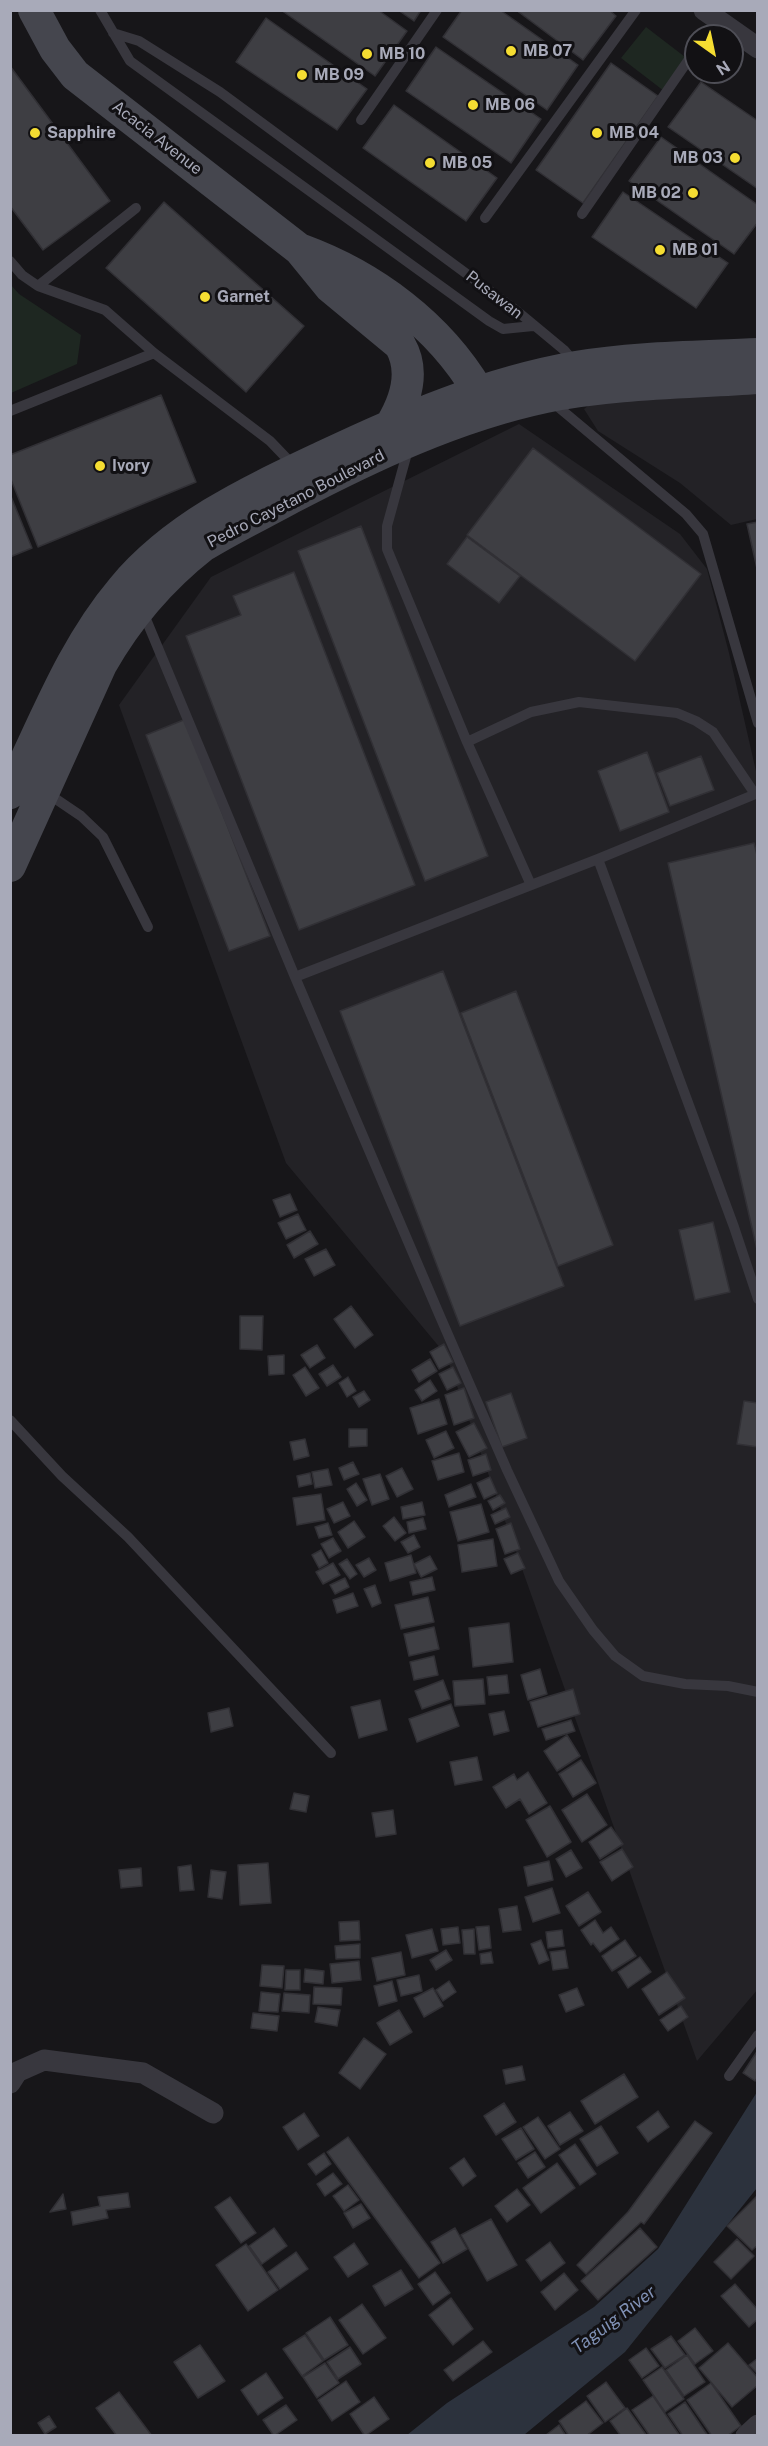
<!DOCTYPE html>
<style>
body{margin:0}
#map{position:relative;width:768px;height:2446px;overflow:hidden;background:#171619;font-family:"Public Sans",sans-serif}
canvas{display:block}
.frame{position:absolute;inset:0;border:12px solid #a8aab9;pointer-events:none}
.north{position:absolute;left:684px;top:24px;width:60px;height:60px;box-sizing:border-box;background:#121114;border:2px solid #4e4e56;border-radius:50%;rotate:147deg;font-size:16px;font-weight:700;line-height:24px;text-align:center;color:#a8aab9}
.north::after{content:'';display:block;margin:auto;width:21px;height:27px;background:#f5dd32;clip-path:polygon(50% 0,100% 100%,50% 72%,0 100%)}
</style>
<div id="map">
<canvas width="768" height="2446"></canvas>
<div class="frame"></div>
<div class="north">N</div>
</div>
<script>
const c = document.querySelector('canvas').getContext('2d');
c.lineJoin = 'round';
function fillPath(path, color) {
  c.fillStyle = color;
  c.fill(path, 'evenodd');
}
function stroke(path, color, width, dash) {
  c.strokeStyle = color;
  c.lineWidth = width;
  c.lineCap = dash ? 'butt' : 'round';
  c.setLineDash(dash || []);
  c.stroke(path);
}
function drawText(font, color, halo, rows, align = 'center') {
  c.font = font + ' "Public Sans",sans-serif';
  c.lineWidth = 6;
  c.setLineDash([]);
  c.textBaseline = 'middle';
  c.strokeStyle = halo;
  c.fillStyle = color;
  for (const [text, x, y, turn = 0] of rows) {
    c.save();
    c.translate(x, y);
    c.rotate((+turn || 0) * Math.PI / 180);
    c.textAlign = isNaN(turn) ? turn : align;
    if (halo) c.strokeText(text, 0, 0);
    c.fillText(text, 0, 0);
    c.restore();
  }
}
fillPath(new Path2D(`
 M757,390V519L731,525L680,483L598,431L584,409L593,402Z
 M519,424L680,534L707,569L729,653L758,780V1989L697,2061L446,1355L286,1163L119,705L211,577Z`), '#232226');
fillPath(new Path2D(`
 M646,27L689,60L664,91L621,58Z
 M11,285L19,294L81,335L77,364L11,393Z`), '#1e2721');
fillPath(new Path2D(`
 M757,2092V2188L625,2352L524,2435H407L447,2403L594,2307L658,2249Z`), '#2c323d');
const building = new Path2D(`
 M281,10H378L407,31L375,76Z
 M398,10H421L414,21Z
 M462,10H500L578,65L547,110L443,37Z
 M516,10H609L616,16L583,60Z
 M266,18L367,89L337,130L236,62Z
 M436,47L541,119L511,163L406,91Z
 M611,63L658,96L583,203L536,170Z
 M10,66L110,201L43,250L10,206Z
 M701,82L758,121V189L668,127Z
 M394,105L497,178L466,221L363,148Z
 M661,137L758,205V222L734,254L629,181Z
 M623,192L728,263L696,308L592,237Z
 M164,202L304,326L246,392L106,268Z
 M161,395L196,482L38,547L10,477V455Z
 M533,448L701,574L635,661L467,535Z
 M10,494L32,548L10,557Z
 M758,522V573L747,524Z
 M361,526L488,856L425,881L298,551Z
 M467,537L520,576L499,603L447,564Z
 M294,572L415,885L299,930L186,636L241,615L233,596Z
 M186,719L270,936L229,951L146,735Z
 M647,752L669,812L620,831L598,771Z
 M701,756L714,790L670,806L657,773Z
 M754,843L758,859V1254L668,863Z
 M443,971L564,1286L460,1326L340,1011Z
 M516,991L613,1245L558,1266L461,1013Z
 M290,1194L297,1210L280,1217L273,1200Z
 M298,1214L306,1230L286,1239L278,1223Z
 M713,1222L730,1292L695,1300L679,1230Z
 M310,1231L318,1244L294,1258L287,1245Z
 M326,1249L335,1265L314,1276L305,1259Z
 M351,1306L373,1335L355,1348L334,1319Z
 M240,1316H263L262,1350L240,1349Z
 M444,1344L453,1362L439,1369L430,1352Z
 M317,1345L325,1358L310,1368L301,1355Z
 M284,1355V1374L269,1375L268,1356Z
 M430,1359L437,1371L419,1382L412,1370Z
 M333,1365L341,1377L327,1386L319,1374Z
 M305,1367L319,1388L306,1396L293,1375Z
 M453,1367L461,1383L447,1390L439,1374Z
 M348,1377L356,1391L347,1397L339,1383Z
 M430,1380L437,1391L422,1401L415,1390Z
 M464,1388L474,1418L454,1425L445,1395Z
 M364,1391L370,1400L359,1407L353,1397Z
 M511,1393L527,1438L502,1447L486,1402Z
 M439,1399L447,1424L418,1434L410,1408Z
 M744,1401L758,1403V1447L737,1444Z
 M474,1423L487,1448L469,1457L456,1432Z
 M349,1429H367V1446L349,1447Z
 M446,1431L454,1448L434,1458L426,1440Z
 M305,1439L309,1456L294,1460L290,1442Z
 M459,1453L464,1472L438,1480L432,1461Z
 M486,1454L491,1470L473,1476L468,1460Z
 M353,1462L359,1474L344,1480L339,1468Z
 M402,1468L413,1489L397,1497L386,1476Z
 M328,1469L332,1485L315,1488L312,1472Z
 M310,1473L312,1484L299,1487L297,1476Z
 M380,1474L389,1499L372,1505L363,1479Z
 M490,1477L497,1493L484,1499L477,1483Z
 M356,1483L367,1500L357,1506L347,1489Z
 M471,1484L476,1497L449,1507L445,1495Z
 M321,1494L325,1520L297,1525L293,1498Z
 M500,1495L505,1503L493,1510L488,1501Z
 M343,1502L350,1516L334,1523L327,1509Z
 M422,1502L425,1515L403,1519L401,1507Z
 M481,1504L489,1532L458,1541L450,1512Z
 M506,1508L510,1517L495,1524L491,1515Z
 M394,1517L406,1533L395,1541L383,1526Z
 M423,1518L426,1529L409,1533L407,1522Z
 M354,1521L365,1537L348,1548L338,1532Z
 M328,1523L332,1535L319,1538L315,1527Z
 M511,1523L520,1549L505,1554L496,1529Z
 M414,1535L420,1547L408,1553L401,1542Z
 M333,1538L341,1551L329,1558L321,1544Z
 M493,1539L497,1566L462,1572L458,1545Z
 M321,1550L328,1563L319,1568L312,1555Z
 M518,1553L525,1568L511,1574L504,1559Z
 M411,1555L416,1573L390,1581L385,1563Z
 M430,1556L437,1569L421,1577L414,1564Z
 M369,1558L376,1570L364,1577L356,1565Z
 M347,1559L357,1574L350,1579L339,1564Z
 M333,1563L340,1575L323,1584L316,1572Z
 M432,1577L435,1590L413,1595L410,1582Z
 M345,1578L349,1587L335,1594L330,1585Z
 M375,1585L381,1603L372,1607L364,1589Z
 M353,1593L358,1606L337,1613L333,1600Z
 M428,1597L434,1622L401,1629L395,1605Z
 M509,1623L513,1662L473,1667L469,1628Z
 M434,1627L439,1649L409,1656L404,1634Z
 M434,1656L438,1675L414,1680L410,1662Z
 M540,1669L547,1694L528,1700L521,1675Z
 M507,1675L509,1693L489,1695L487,1677Z
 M483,1679L485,1704L455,1706L453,1681Z
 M443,1680L450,1699L422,1709L415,1691Z
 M573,1689L580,1714L538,1727L530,1702Z
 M380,1700L387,1730L359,1738L351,1707Z
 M451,1704L459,1726L417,1742L409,1719Z
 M229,1708L233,1726L211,1732L208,1713Z
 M504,1711L509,1731L494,1735L489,1714Z
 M571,1720L575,1731L546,1740L542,1729Z
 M567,1735L580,1756L557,1771L544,1751Z
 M477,1757L482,1780L455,1785L450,1762Z
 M581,1760L596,1783L573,1797L559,1774Z
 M528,1772L547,1803L529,1814L520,1799L506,1808L493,1787L514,1774L517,1780Z
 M294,1793L309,1796L306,1812L290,1809Z
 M587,1794L607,1825L582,1842L562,1810Z
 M550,1806L571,1842L547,1857L526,1820Z
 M393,1810L396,1834L376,1837L372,1813Z
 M611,1827L623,1844L600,1859L589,1842Z
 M622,1849L633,1867L612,1881L600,1862Z
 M571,1850L582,1868L566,1877L556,1859Z
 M549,1861L553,1880L528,1886L524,1867Z
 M268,1863L271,1903L240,1905L238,1865Z
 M191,1865L194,1890L180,1891L178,1867Z
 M141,1868L142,1886L121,1888L119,1870Z
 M211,1870L226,1872L222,1899L208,1897Z
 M552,1888L560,1913L533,1922L525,1897Z
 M588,1892L601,1912L579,1926L566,1906Z
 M517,1906L521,1930L503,1932L499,1909Z
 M595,1920L603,1933L611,1927L619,1939L600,1952L593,1943L591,1945L581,1930Z
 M359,1921L360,1940L340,1941L339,1922Z
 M489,1926L491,1948L479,1950L476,1927Z
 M458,1927L460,1943L443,1945L441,1929Z
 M432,1929L438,1951L412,1958L406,1935Z
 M474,1929L475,1954H464L462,1930Z
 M562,1930L564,1946L548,1948L546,1932Z
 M541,1940L549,1960L539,1964L531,1944Z
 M625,1940L636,1956L612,1971L602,1956Z
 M360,1944V1958L336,1959L335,1946Z
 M446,1950L452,1960L436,1970L430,1960Z
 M565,1950L568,1968L553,1970L550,1952Z
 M401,1952L405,1975L377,1981L372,1958Z
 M491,1952L493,1963L481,1964L480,1954Z
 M640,1957L651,1972L628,1988L618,1972Z
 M359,1961L361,1980L332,1983L330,1964Z
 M262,1965L284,1966L282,1988L260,1986Z
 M305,1969L324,1971L323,1984L304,1982Z
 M286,1970H300V1990H285Z
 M667,1972L685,1998L659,2015L642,1989Z
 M419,1975L422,1991L401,1996L397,1980Z
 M392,1981L397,2001L379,2006L374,1986Z
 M449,1981L456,1992L443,2001L436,1990Z
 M314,1987L342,1988L341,2005L313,2004Z
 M433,1988L443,2006L424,2017L414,1998Z
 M577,1988L584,2005L566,2012L559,1995Z
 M261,1992L280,1994L278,2012L259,2011Z
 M284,1993L310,1995L309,2013L282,2011Z
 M681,2006L688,2017L668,2031L660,2020Z
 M318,2007L340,2010L337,2026L315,2022Z
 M399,2010L412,2032L390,2045L377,2023Z
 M253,2013L279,2016L277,2031L251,2028Z
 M364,2038L386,2054L360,2089L339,2073Z
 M758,2050V2077L755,2081L743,2073Z
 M522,2066L525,2080L506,2084L503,2070Z
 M624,2074L638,2097L595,2124L581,2101Z
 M504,2103L516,2122L496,2135L484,2116Z
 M658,2111L669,2127L648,2142L637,2127Z
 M570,2112L583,2131L560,2145L548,2126Z
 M304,2113L319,2136L298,2150L283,2127Z
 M538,2117L560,2149L545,2159L523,2127Z
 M695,2121L712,2133L644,2224L641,2222L586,2274L577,2265L628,2212Z
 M601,2126L618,2153L597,2166L580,2139Z
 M521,2128L534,2149L516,2160L502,2139Z
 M348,2137L440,2263L419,2278L327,2152Z
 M575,2144L596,2174L580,2185L559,2155Z
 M535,2152L545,2167L528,2178L518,2163Z
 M324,2153L331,2164L316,2175L308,2164Z
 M464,2158L476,2176L463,2186L450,2168Z
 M557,2163L575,2188L541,2213L523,2188Z
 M333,2173L342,2184L325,2196L317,2184Z
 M348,2185L359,2200L344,2211L333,2196Z
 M517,2189L530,2205L507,2222L495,2206Z
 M128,2193L130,2207L106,2210L108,2218L73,2225L71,2212L100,2206L98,2197Z
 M63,2194L66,2209L50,2212Z
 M758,2195V2245L752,2250L727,2226Z
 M230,2197L256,2233L241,2243L215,2207Z
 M361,2204L370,2218L353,2228L344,2213Z
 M491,2219L517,2265L487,2281L461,2235Z
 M274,2228L287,2246L262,2264L249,2246Z
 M455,2228L467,2249L443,2263L431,2242Z
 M640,2228L657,2247L598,2300L581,2281Z
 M737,2239L754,2256L731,2279L714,2262Z
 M550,2242L565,2263L541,2281L526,2260Z
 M354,2243L368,2264L348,2277L334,2257Z
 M246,2244L278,2290L248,2311L216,2265Z
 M296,2252L308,2269L280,2289L268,2272Z
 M401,2270L413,2289L385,2306L373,2286Z
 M435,2272L450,2293L433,2305L418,2284Z
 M564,2273L578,2290L555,2310L541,2292Z
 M735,2284L758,2310V2319L749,2327L721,2296Z
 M451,2298L473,2329L453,2345L429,2315Z
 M362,2304L386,2338L363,2354L339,2320Z
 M330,2317L348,2345L324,2360L306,2333Z
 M695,2328L713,2351L695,2364L678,2341Z
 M305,2335L323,2361L302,2376L283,2349Z
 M671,2336L685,2355L665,2368L651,2349Z
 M483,2341L492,2352L453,2381L444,2370Z
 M728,2343L758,2378V2385L732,2407L699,2368Z
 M200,2345L225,2381L198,2398L174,2362Z
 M350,2347L361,2364L338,2379L327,2362Z
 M646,2348L659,2366L642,2378L629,2360Z
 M687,2355L705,2382L684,2396L666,2370Z
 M758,2358V2374L749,2365Z
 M325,2363L339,2383L317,2398L303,2377Z
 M662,2367L684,2399L665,2412L643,2380Z
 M266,2373L283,2398L258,2415L241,2390Z
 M346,2381L360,2402L332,2421L318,2400Z
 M606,2382L625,2408L605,2422L587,2396Z
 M711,2383L741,2426L727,2436H712L687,2400Z
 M119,2392L152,2436H117L96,2408Z
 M653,2396L680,2436H650L632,2410Z
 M374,2397L389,2419L365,2436L350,2414Z
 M586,2401L603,2423L586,2436H569L559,2421Z
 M685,2402L708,2436H683L668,2414Z
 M286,2405L297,2420L274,2436L263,2420Z
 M627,2408L647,2436H621L610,2421Z
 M49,2416L56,2427L45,2434L38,2423Z
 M559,2425L566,2436H546V2435Z`);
fillPath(building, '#3e3e43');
stroke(building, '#313035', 1.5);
stroke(new Path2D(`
 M100,10L130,61L489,321L503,329L533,326
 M113,33L139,41L220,92L517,311L564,350L575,363
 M705,36L717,19
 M361,120L437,10
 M582,214L696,49
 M485,218L636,10
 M10,261L22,275L38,286L105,310L154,353L270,441L294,466
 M38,286L136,208
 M551,401L686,514L703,534L758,723
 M10,411L154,353
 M409,446L387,526V549L467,742L531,885
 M143,612L295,977L598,859L758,793
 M467,742L531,712L579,702L677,713L696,721L713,732L755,794
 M47,793L81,816L103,837L148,927
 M598,859L734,1227L758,1299
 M295,977L439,1314L507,1470L559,1581L593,1630L615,1656L643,1676L685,1684L728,1686L758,1692
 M10,1420L62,1476L128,1537L331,1753
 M729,2076L758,2035`), '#38373e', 10);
stroke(new Path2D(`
 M704,10L758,48
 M10,2083L17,2072L44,2060L143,2073L213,2113
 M746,2436L758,2425`), '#38373e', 21);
stroke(new Path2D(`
 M34,10L55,49L75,75L299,249L330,287L400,345C415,371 406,400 391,425
 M302,250C373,276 439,325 478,391
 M10,793C44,724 72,648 122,589C174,526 250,491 322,457C404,418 486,383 576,367C635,357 698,357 758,354
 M10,866L101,665C127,619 161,579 203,546C232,528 262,514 291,498C371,456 456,416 545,397C614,383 687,383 758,378`), '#45464e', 32);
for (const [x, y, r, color] of [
 [511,51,6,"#f5dd32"],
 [367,54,6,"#f5dd32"],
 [302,75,6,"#f5dd32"],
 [473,105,6,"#f5dd32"],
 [35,133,6,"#f5dd32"],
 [597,133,6,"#f5dd32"],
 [735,158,6,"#f5dd32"],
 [430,163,6,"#f5dd32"],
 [693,193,6,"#f5dd32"],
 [660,250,6,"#f5dd32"],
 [205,297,6,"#f5dd32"],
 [100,466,6,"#f5dd32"]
]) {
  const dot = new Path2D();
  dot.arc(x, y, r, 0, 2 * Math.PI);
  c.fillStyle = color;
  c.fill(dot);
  stroke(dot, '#121114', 2);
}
drawText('bold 16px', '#a8aab9', '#121114', [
 ["MB 07",523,51],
 ["MB 10",379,54],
 ["MB 09",314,75],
 ["MB 06",485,105],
 ["Sapphire",47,133],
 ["MB 04",609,133],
 ["MB 03",723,158,"right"],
 ["MB 05",442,163],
 ["MB 02",681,193,"right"],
 ["MB 01",672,250],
 ["Garnet",217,297],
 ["Ivory",112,466]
], 'left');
drawText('16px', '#a8aab9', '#121114', [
 ["Acacia Avenue",157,138,38],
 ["Pusawan",494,295,38],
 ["Pedro Cayetano Boulevard",296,499,-27]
]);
drawText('italic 18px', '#7f90b4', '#121114', [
 ["Taguig River",614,2320,-37]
]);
</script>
